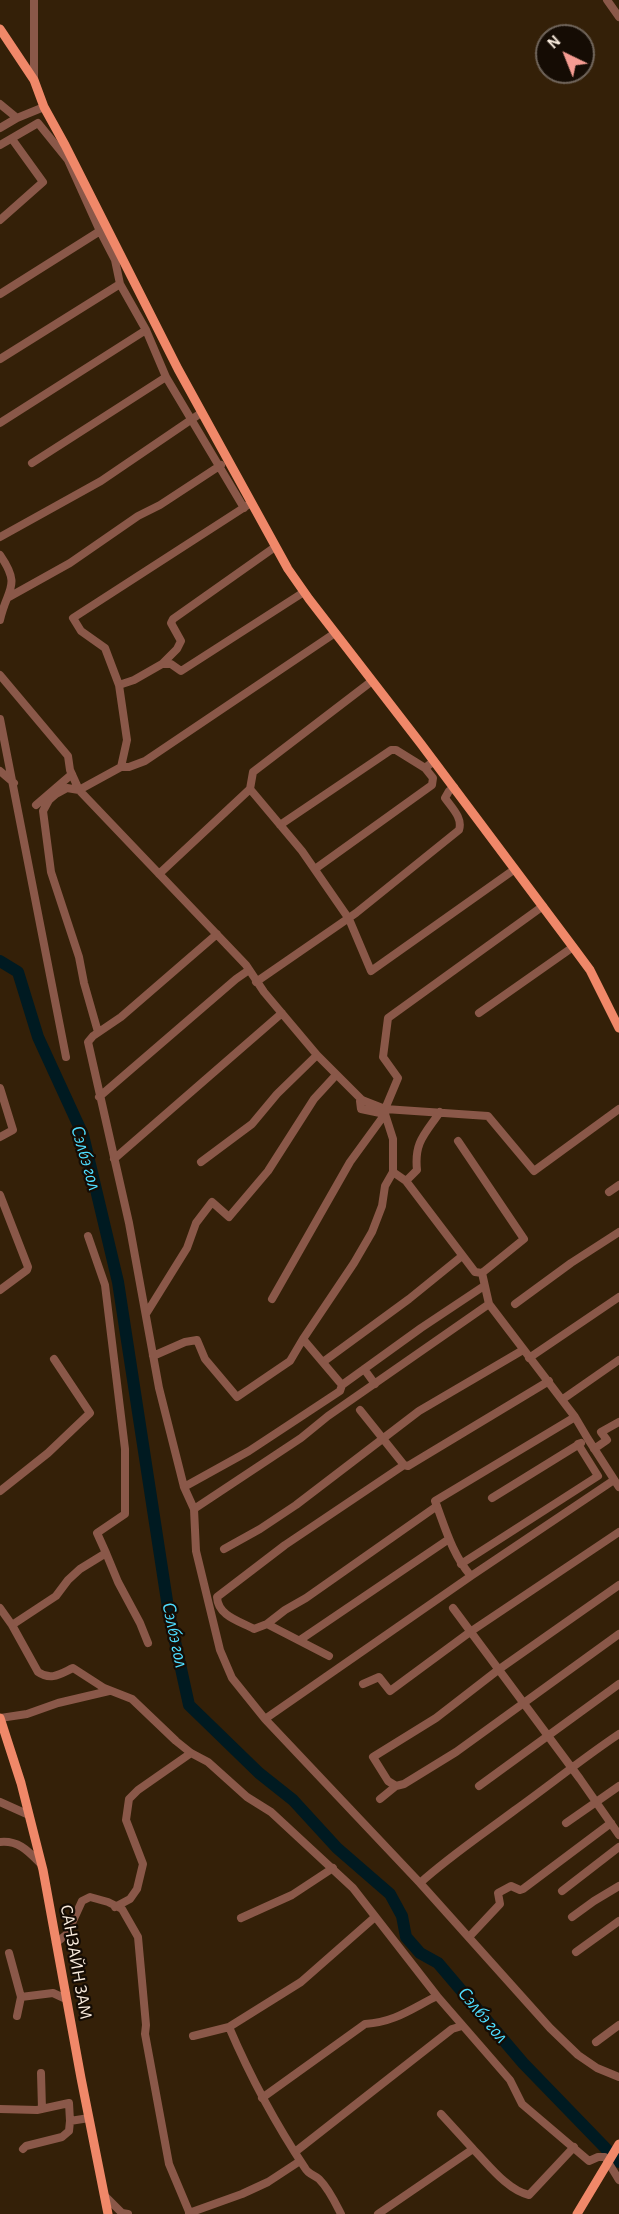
<!DOCTYPE html>
<meta charset="utf-8">
<style>
body{margin:0}
#map{position:relative;width:619px;height:2214px;overflow:hidden;background:#342008;font-family:"Alegreya Sans",sans-serif}
canvas{display:block}
.north{position:absolute;left:535px;top:24px;width:60px;height:60px;box-sizing:border-box;background:#150c04;border:2px solid #70655b;border-radius:50%;rotate:317deg;font-size:16px;font-weight:700;line-height:24px;text-align:center;color:#f9ebdd}
.north::after{content:'';display:block;margin:auto;width:21px;height:27px;background:#f59c92;clip-path:polygon(50% 0,100% 100%,50% 72%,0 100%)}
</style>
<div id="map">
<canvas width="619" height="2214"></canvas>
<div class="north">N</div>
</div>
<script>
const c = document.querySelector('canvas').getContext('2d');
c.lineJoin = 'round';
function stroke(path, color, width, dash) {
  c.strokeStyle = color;
  c.lineWidth = width;
  c.lineCap = dash ? 'butt' : 'round';
  c.setLineDash(dash || []);
  c.stroke(path);
}
function drawText(font, color, halo, rows, align = 'center') {
  c.font = font + ' "Alegreya Sans",sans-serif';
  c.lineWidth = 4.5;
  c.setLineDash([]);
  c.textBaseline = 'middle';
  c.strokeStyle = halo;
  c.fillStyle = color;
  for (const [text, x, y, turn = 0] of rows) {
    c.save();
    c.translate(x, y);
    c.rotate((+turn || 0) * Math.PI / 180);
    c.textAlign = isNaN(turn) ? turn : align;
    if (halo) c.strokeText(text, 0, 0);
    c.fillText(text, 0, 0);
    c.restore();
  }
}
stroke(new Path2D(`
 M0,961L18,972L38,1037L83,1135L118,1282L169,1614L189,1705L259,1773L293,1800L337,1848L390,1894L402,1916L406,1937L420,1953L438,1963L523,2063L619,2162`), '#001a21', 12);
stroke(new Path2D(`
 M607,0L619,17
 M34,80V0
 M0,104L17,118L44,107
 M0,128L17,118
 M0,145L38,123L68,160L100,231L115,260L120,284L146,330L166,377L244,508
 M0,220L43,182L12,139
 M0,294L100,231
 M0,359L120,284
 M0,423L146,330
 M32,463L166,377
 M0,537L101,481L201,413
 M0,555C22,587 7,588 0,620
 M9,597L70,563L138,516L160,505L221,465
 M162,664L177,649L181,641L171,623L173,619L275,547
 M0,675L68,756L70,770L79,790L246,965L264,992L317,1055L362,1100L385,1109L488,1116L534,1171L619,1109
 M119,685L134,680L162,664H171L181,671L304,592
 M0,719L66,1057
 M121,767H129L145,761L335,633
 M0,771L14,783
 M250,789L253,772L372,681
 M36,805L72,774
 M280,825L391,750H396L425,768L434,761
 M315,869L432,785L433,778L425,768
 M159,874L250,789L302,851L349,919L371,971L515,869
 M217,934L121,1017L93,1036L88,1042L129,1223L159,1388L184,1487L194,1509L196,1551L220,1650L232,1678L265,1719L420,1883
 M256,982L356,913L459,830C463,818 452,808 445,798L449,791L454,787
 M479,1013L573,947
 M98,1032L84,983L79,957L51,872L43,811L49,800L56,794L67,788L79,790L121,767L127,740L119,685L105,648L81,631L73,618L251,503
 M0,1088L13,1130L0,1137
 M99,1097L236,979L249,970
 M458,1141L524,1239L482,1273L489,1304L575,1417L588,1439L619,1487
 M114,1159L282,1013
 M201,1162L252,1124L277,1094L317,1055
 M393,1172L406,1181L475,1272L482,1273
 M406,1181L417,1170C414,1142 425,1134 440,1112
 M609,1192L619,1185
 M0,1195L28,1267L27,1270L0,1290
 M88,1236L105,1285L125,1449V1514L97,1533L106,1553
 M272,1299L350,1162L385,1114L361,1109L360,1101L362,1100
 M515,1304L571,1263L619,1232
 M146,1314L187,1248L196,1223L212,1202L229,1217L268,1171L314,1099L336,1075
 M153,1356L185,1342L197,1340L205,1359L237,1397L290,1361L303,1339
 M529,1358L619,1297
 M323,1362L409,1299L462,1256
 M364,1369L375,1384
 M342,1385L303,1339L354,1263L372,1232L382,1206L385,1186L393,1172V1139L385,1114V1109L398,1078L383,1057L388,1018L543,906
 M563,1399L619,1360
 M360,1410L404,1465
 M594,1449L607,1440L601,1432L619,1422
 M184,1487L249,1451L340,1391L342,1385L421,1328L484,1286
 M0,1491L48,1453L90,1413L54,1359
 M492,1498L581,1443
 M194,1509L301,1438L328,1416L489,1304
 M224,1549L260,1529L296,1505L419,1411L523,1350
 M461,1564L598,1476L578,1444
 M471,1576L614,1480
 M0,1608L12,1625L38,1672C51,1681 60,1674 73,1668L104,1688L132,1699L176,1741L191,1753L208,1762L247,1797L271,1812L353,1888L437,1996
 M453,1608L580,1779L619,1835
 M267,1624L285,1610L306,1598L437,1506
 M12,1625L56,1596L68,1580L80,1569L106,1553L118,1582L140,1623L148,1643
 M300,1640L449,1539
 M329,1656L267,1624L254,1629C239,1621 218,1616 217,1597L285,1545L404,1465L408,1466L549,1381
 M363,1684L379,1677L390,1691L470,1632L619,1532
 M0,1718L27,1714L58,1703L109,1691
 M265,1719L471,1576C452,1554 445,1527 435,1501L575,1417
 M619,1734C583,1758 550,1785 515,1810C483,1834 450,1856 420,1883L550,2028L578,2055L597,2068L619,2077
 M396,1786L388,1781L373,1757L436,1718L498,1670L619,1585
 M479,1786L619,1684
 M380,1799L396,1786L404,1784L456,1752L619,1634
 M0,1802L29,1815
 M566,1823L619,1786
 M0,1842C19,1840 29,1852 41,1864
 M562,1891L619,1847
 M115,1907L130,1899L137,1889L143,1864L126,1820L129,1799L138,1790L191,1753
 M572,1917L594,1901L619,1886
 M241,1918L292,1895L333,1868
 M469,1937L500,1904L498,1893L511,1886L520,1890L523,1889L611,1823
 M56,1943L67,1934L82,1901L90,1897L108,1902L122,1909L138,1937L146,2025L145,2034L169,2164L190,2214
 M576,1952L619,1921
 M9,1953L21,1997L53,1993L66,1999
 M17,2016L21,1997
 M193,2036L229,2027
 M596,2042L619,2025
 M41,2073L42,2109
 M262,2098L365,2024C395,2022 411,2009 437,1996L510,2080L522,2104L589,2161L598,2157H605L619,2180
 M0,2109L37,2110L69,2103L70,2121L89,2118
 M441,2114L473,2149
 M23,2149L26,2146L62,2137L69,2131L70,2121
 M295,2152L452,2029L462,2026
 M105,2196L122,2213L128,2214
 M189,2213L242,2194L268,2182L300,2161
 M341,2214C335,2202 329,2189 319,2179C314,2175 308,2174 305,2168C275,2123 250,2076 229,2027L301,1982L375,1917
 M378,2214L473,2149C488,2164 507,2190 529,2195L574,2147`), '#8a5849', 8);
stroke(new Path2D(`
 M0,29L34,80L44,107L65,145L178,369L288,569L309,599L421,744L573,947L590,970L619,1028
 M0,1718L21,1783L43,1870L81,2078L108,2214
 M577,2214L619,2144`), '#f08869', 9);
drawText('18px', '#f9ebdd', '#150c04', [
 ["САНЗАЙН ЗАМ",76,1962,80]
]);
drawText('italic 20px', '#4eddff', '#150c04', [
 ["Сэлбэ гол",86,1158,74],
 ["Сэлбэ гол",175,1635,78],
 ["Сэлбэ гол",483,2015,50]
]);
</script>
